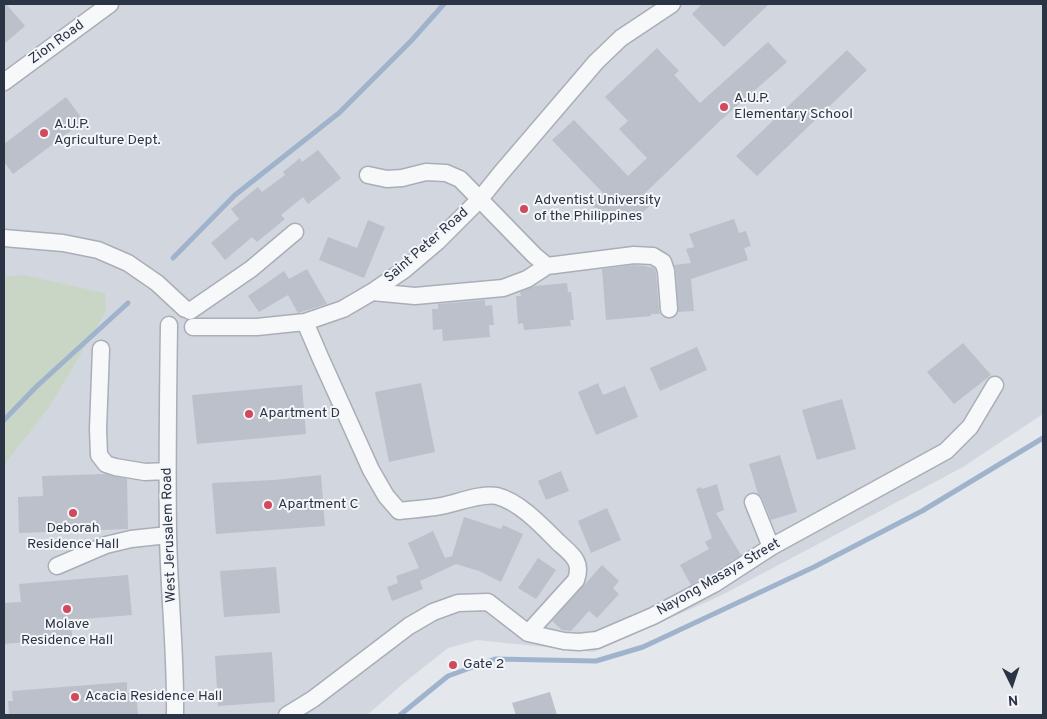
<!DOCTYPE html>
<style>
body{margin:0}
#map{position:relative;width:1047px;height:719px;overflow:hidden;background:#e4e7ec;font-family:Overpass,sans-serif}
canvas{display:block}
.frame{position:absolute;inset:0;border:5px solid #2b3445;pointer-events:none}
.north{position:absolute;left:987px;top:659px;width:50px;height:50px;-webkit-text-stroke:4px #f4f6f9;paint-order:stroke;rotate:176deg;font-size:14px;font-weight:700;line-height:20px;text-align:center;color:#2b3445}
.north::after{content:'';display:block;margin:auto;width:18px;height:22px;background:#2b3445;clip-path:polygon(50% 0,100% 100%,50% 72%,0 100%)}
</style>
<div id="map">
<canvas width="1047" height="719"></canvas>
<div class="frame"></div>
<div class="north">N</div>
</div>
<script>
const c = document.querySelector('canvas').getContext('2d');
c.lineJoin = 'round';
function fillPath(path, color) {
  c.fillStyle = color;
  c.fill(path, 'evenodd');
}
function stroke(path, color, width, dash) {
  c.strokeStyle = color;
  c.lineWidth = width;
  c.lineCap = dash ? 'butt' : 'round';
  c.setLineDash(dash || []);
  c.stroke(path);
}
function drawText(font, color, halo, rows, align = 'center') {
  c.font = font + ' Overpass,sans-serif';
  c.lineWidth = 4;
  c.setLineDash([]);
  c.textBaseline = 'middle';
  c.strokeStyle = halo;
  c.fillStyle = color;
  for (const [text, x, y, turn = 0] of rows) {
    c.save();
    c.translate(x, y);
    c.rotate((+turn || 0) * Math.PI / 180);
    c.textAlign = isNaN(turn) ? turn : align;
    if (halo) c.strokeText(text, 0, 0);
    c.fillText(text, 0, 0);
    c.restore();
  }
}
fillPath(new Path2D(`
 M4,4H1043V414L963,467L720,596L594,652L477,640L448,648L405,682L367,715H4Z`), '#d2d6de');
fillPath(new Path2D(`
 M23,275L105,293L106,311L50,406L4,465V277Z`), '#c9d6c5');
stroke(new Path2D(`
 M173,258L235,195L339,113L411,41L444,4
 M4,420L37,386L128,303
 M400,715L448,676L495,659L596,661L643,647L814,567L922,511L1043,438`), '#9fb4cc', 5);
fillPath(new Path2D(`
 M4,4H6L25,26L4,44Z
 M702,4H769L724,47L692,14Z
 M768,42L787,62L721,120L644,194L653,203L631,223L620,211L608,222L591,204L603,193L552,140L574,120L628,176L647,158L619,129L628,121L605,97L657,48L679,71L674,75L700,103Z
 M847,50L867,70L757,176L736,156Z
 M66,97L84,121L13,174L4,162V144Z
 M318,150L341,178L308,204L303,197L281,215L285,219L257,242L252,237L225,260L211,243L239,219L231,209L258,187L262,192L285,175L283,172L300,158L302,162Z
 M734,219L739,233L746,231L751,246L744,248L748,260L691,279L694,311L678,312L676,270L674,265L691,263L686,249L694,247L689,234Z
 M368,220L385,227L364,278L319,260L328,237L357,248Z
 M634,265L646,266L647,267H651L655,269L656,273L659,310L660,314H651V316L606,320L602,269Z
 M307,269L327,304L298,313L288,295L259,312L248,296L284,271L289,279Z
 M567,283L568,292H571L574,320H570L571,326L524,330L523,323L518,324L516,296H521L520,292L534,286Z
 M485,300V306L492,305L494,325H489L490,337L443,341L442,329L433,330L432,309H438V304Z
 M963,343L991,375L954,404L927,372Z
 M697,347L707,370L660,391L650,368Z
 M421,383L435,452L389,462L375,392Z
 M598,383L603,395L625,386L638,417L596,435L578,392Z
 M302,385L306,434L197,444L192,395Z
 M842,399L856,449L817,460L802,410Z
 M780,455L797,512L771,520L762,498L758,494L749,464Z
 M561,471L569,491L546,500L538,481Z
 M105,474L127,479L128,529L19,533L18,497L43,496L42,476Z
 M321,475L325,526L216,534L212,483L274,480Z
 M717,484L724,510L716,513L741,555L709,575L691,585L680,565L709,549L705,542L712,538L696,489L701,487L702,489Z
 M607,508L621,540L591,553L578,521Z
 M464,517L501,529L503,525L523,534L501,582L479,571L456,564L420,581L423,589L392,601L387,587L398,583L396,576L419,568L408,543L433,531L445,558L452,556Z
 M538,558L556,570L536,599L518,588Z
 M602,565L619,581L613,588L619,594L597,618L589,611L571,631L562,630L552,621Z
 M276,567L280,613L224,617L220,571Z
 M128,575L132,615L71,620L72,638L4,644V603L21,602L19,584Z
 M272,652L275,702L218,706L215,656Z
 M127,682V693L136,692L138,715H9L8,701H13L12,691Z
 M550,692L557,715H516L512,703Z`), '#bbc0ca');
const minor = new Path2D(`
 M4,82L110,4
 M368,175L387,179L402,178L426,172L446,173L460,179L534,255L547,266L634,255L653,256L663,262L666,271L669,309
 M4,238L63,243L98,250L128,263L157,283L185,309
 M372,292L415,296L503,288L527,279L547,266
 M190,311L251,269L295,232
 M305,322L320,357L371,470L386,496L399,511C413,509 427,509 441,506C457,503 481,493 497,496C520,502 542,526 558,542C571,554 583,561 576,580L528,633
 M169,325C168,395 167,464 168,534C169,594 176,655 175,715
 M193,327H257L305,322L343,309L372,292L404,270L437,242L480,199L501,173L596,62L621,38L672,4
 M101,349L98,429L99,455L106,464L115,467L145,472L167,471
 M753,502L771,547
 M57,566L106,545L131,539L168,535
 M287,715L313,699L409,626L433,612L458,603L488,602L528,633L564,641L579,642L597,640L653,616L714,584L771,547L946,451L970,427L995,385`);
stroke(minor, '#a9aeb7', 19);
stroke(minor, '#f7f8fa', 16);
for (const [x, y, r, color] of [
 [724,107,5,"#d1495b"],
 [44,133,5,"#d1495b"],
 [524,209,5,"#d1495b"],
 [249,414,5,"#d1495b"],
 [268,505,5,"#d1495b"],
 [73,513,5,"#d1495b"],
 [67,609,5,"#d1495b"],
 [453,665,5,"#d1495b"],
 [75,697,5,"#d1495b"]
]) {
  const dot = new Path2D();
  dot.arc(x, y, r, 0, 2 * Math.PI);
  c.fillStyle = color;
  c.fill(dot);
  stroke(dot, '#f4f6f9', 2);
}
drawText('14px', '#2b3445', '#f4f6f9', [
 ["Zion Road",57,43,-36],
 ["Saint Peter Road",427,246,-41],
 ["West Jerusalem Road",170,535,-92],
 ["Nayong Masaya Street",719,578,-30]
]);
drawText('14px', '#2b3445', '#f4f6f9', [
 ["A.U.P.",734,99],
 ["Elementary School",734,115],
 ["A.U.P.",54,125],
 ["Agriculture Dept.",54,141],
 ["Adventist University",534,201],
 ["of the Philippines",534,217],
 ["Apartment D",259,414],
 ["Apartment C",278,505],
 ["Deborah",73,529,"center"],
 ["Residence Hall",73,545,"center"],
 ["Molave",67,625,"center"],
 ["Residence Hall",67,641,"center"],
 ["Gate 2",463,665],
 ["Acacia Residence Hall",85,697]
], 'left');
</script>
